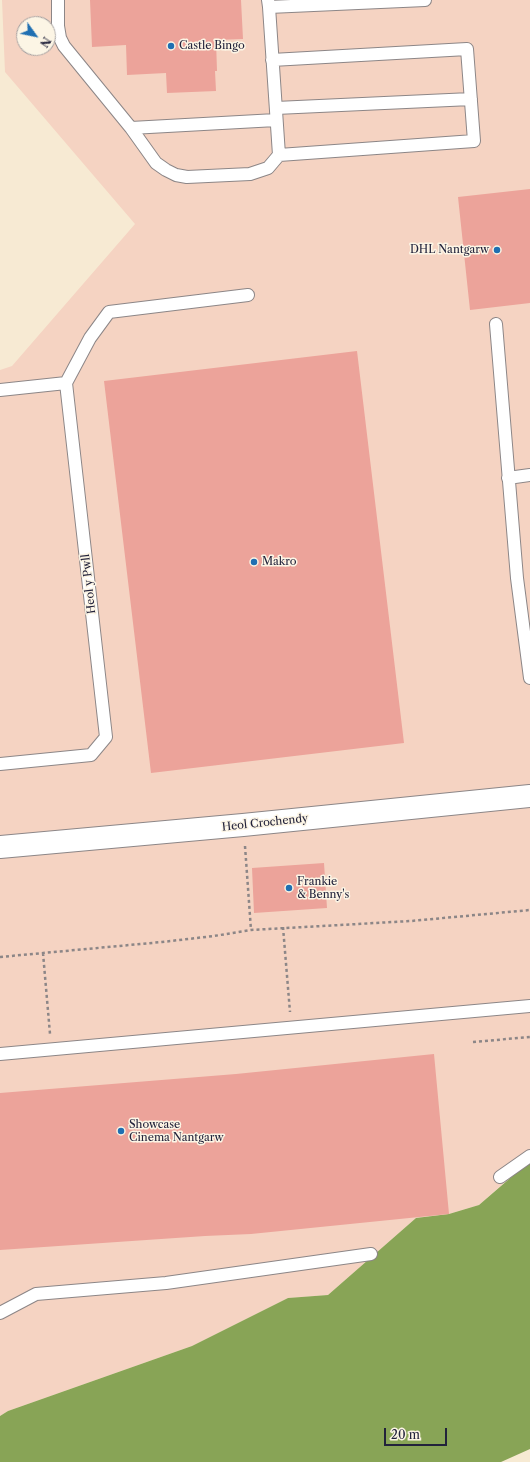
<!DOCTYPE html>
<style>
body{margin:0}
#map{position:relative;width:530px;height:1462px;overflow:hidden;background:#f7ead3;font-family:"Libre Caslon Text",serif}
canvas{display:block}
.north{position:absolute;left:16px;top:16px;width:40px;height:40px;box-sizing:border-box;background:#fcf5e5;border:1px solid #a5a1a1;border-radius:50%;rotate:123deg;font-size:11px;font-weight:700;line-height:16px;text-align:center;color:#22223b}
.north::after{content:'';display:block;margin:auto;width:14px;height:18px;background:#1f6fb2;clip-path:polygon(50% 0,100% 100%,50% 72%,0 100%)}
.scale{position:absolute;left:384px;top:1428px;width:63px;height:18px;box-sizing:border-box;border:2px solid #22223b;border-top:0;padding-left:5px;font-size:12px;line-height:14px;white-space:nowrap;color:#22223b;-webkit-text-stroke:3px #fcf5e5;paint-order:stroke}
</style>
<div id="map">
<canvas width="530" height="1462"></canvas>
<div class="north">N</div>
<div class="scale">20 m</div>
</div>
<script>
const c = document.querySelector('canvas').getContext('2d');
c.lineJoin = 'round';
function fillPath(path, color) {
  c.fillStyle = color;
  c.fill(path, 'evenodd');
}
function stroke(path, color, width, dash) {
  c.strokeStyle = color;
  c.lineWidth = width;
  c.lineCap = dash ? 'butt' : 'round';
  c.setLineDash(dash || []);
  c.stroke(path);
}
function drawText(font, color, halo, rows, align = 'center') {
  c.font = font + ' "Libre Caslon Text",serif';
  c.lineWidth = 3;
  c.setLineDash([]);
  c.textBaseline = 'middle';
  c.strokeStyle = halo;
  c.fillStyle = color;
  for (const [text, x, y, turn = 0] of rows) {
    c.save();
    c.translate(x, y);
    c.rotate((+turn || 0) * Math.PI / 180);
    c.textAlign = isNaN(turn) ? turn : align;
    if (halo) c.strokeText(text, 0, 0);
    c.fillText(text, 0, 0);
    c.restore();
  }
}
fillPath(new Path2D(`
 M2,0H530V1163L522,1167L479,1205L449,1214L416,1218L328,1295L288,1298L192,1346L8,1411L0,1416V370L12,366L135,224L5,72ZM24,24H48V48H24Z`), '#f5d3c2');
fillPath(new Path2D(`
 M530,1163V1449L501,1462H0V1416L8,1411L192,1346L288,1298L328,1295L416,1218L449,1214L479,1205L523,1167Z`), '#88a456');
fillPath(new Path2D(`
 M90,0H241L243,39L216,40L217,71H215L216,91L167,93L166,73L127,75L126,45L92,47Z
 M530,189V303L470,310L458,197Z
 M357,351L404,743L151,773L104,381Z
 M324,863L327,908L254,913L252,868Z
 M434,1054L449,1214L251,1234L205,1236L0,1250V1093L236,1074Z`), '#eca39a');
const lane = new Path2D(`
 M58,0V26L60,38L64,46L131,128L156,163L166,170L176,175L187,177L250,174L268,168L279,155L269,7
 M268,0L269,7L425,0
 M272,60L467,49L474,141L279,155
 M276,108L471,99
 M131,128L276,120
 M496,324L517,578L530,678
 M66,383L90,338L109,312L248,295
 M0,390L66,383L106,737L91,755L0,764
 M508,478L530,475
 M0,1054L530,1006
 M500,1177L530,1156
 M0,1313L36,1294L166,1283L371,1254`);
const street = new Path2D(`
 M0,847L243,825L530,796`);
stroke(lane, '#8c8687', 14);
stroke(street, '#8c8687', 24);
stroke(new Path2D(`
 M245,846L251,930
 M283,927L290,1012
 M43,953L50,1034
 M0,957L162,942L214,936L251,930L411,921L530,910
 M473,1042L530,1037`), '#8c8687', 2.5, [3, 3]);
stroke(lane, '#fff', 12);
stroke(street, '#fff', 22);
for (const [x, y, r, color] of [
 [171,46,4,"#1f6fb2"],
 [497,250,4,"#1f6fb2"],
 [254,562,4,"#1f6fb2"],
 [289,888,4,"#1f6fb2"],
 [121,1131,4,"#1f6fb2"]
]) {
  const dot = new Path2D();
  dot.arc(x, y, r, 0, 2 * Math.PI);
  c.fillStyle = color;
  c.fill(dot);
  stroke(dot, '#fcf5e5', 1.5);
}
drawText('11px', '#22223b', '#fcf5e5', [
 ["Castle Bingo",179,46],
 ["DHL Nantgarw",489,250,"right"],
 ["Makro",262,562],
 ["Frankie",297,882],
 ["& Benny's",297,895],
 ["Showcase",129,1125],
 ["Cinema Nantgarw",129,1138]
], 'left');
drawText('11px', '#22223b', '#fcf5e5', [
 ["Heol y Pwll",89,584,-96],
 ["Heol Crochendy",265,823,-6]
]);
</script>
